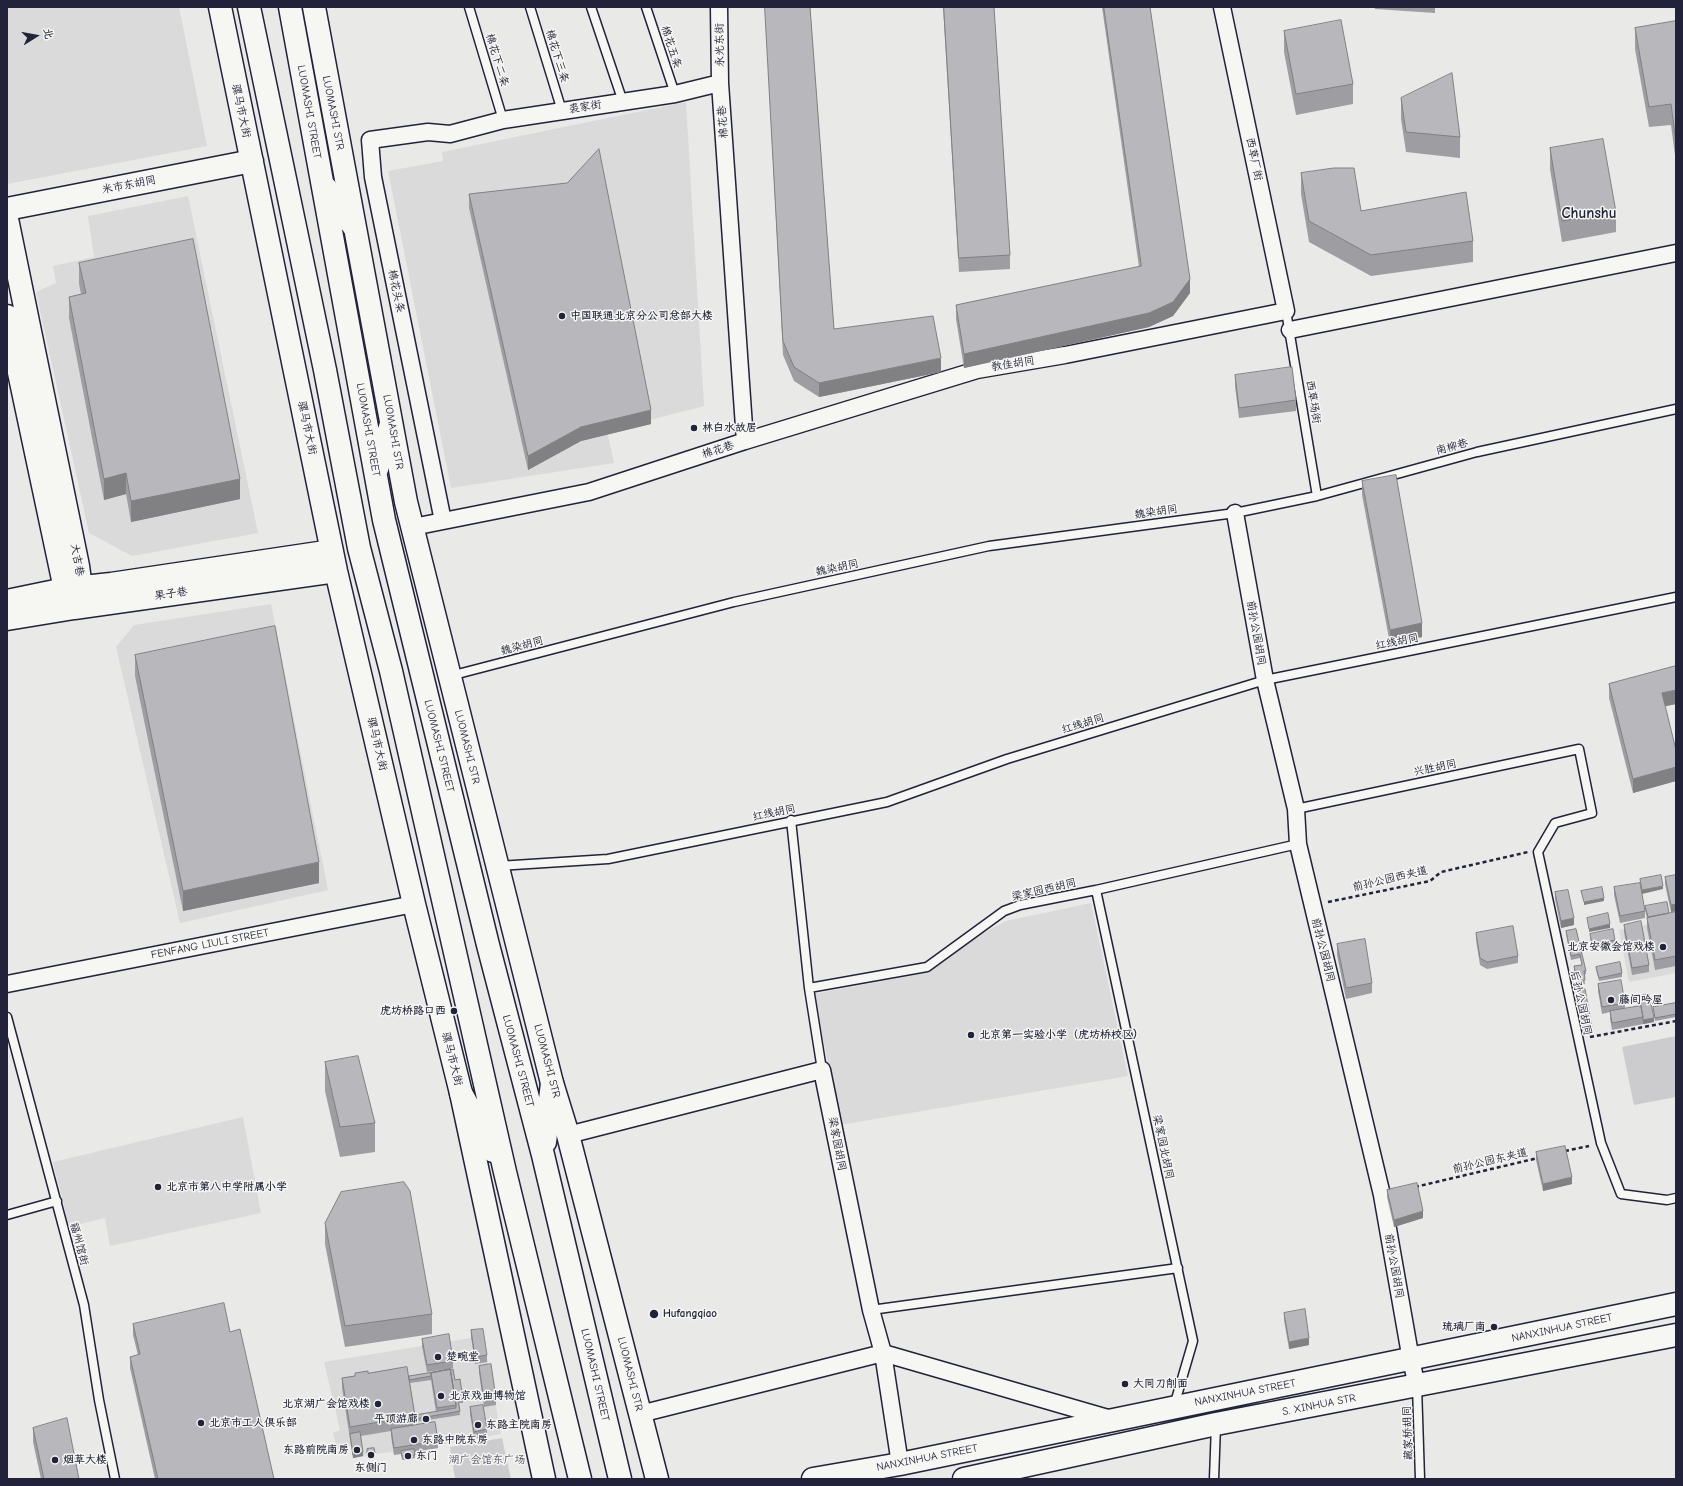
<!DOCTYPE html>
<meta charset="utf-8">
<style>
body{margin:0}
#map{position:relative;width:1683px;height:1486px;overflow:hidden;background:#e9e9e7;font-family:"Comic Neue","LXGW WenKai TC",sans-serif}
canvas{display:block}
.frame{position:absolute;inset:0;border:8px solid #22223b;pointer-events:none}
.north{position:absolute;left:16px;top:16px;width:40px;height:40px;-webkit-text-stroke:3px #f6f6f2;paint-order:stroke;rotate:79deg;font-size:11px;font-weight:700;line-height:16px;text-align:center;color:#22223b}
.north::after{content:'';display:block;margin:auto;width:14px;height:18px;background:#22223b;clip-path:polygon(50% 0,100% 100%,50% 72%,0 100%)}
</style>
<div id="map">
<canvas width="1683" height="1486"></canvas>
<div class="frame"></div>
<div class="north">北</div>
</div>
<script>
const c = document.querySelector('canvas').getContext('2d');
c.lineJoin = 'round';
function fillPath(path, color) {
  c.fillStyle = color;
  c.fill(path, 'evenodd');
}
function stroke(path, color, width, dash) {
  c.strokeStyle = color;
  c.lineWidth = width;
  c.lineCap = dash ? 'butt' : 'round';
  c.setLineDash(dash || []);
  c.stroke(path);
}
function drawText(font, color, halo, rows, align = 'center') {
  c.font = font + ' "Comic Neue","LXGW WenKai TC",sans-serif';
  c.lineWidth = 3;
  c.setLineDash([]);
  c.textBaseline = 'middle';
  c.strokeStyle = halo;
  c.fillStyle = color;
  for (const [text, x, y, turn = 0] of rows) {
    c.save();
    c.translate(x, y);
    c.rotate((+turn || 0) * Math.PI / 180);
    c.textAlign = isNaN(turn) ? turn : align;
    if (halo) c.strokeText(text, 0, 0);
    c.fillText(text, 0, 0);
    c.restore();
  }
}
fillPath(new Path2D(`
 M7,7H179L207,146L7,184Z
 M686,102L704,406L607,431L614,463L451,488L388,171L443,161L442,152Z
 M188,196L258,533L132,556L89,533L36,292L56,283L53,266L94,257L88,216Z
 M271,604L328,890L180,923L116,647L134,625Z
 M1091,903L1128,1076L840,1125L814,994L925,973L974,938L1006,921Z
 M1676,919V973L1629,982L1619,930Z
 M243,1117L261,1213L110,1246L105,1218L69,1227L53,1162Z
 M483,1336L501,1434L438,1445V1448L415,1452V1458L402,1460L401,1454L394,1455L393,1452L375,1454V1456L367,1458V1456L353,1458L352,1446L337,1449L333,1433L340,1430L324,1362Z`), '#dadada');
fillPath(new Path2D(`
 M1676,1036V1097L1634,1105L1622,1047Z
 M502,1438L511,1479H455L450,1447Z`), '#ccccce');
const lane = new Path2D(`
 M469,7L503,120
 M530,7L562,111
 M591,7L623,102
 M646,7L675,94
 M1286,311L1317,496
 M450,676L734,602L989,546L1235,513L1317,496L1477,452L1676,409
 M1296,809L1579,749L1592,813L1555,823L1538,852L1601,1143L1621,1194L1667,1200L1676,1198
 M791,820L809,988L822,1070
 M498,866L608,859L887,802L1007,759L1265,680L1676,597
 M1096,890L1193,1341L1174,1406
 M809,988L927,967L1004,911L1020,905L1096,890L1298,844
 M7,1017L84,1305L99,1400L115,1479
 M7,1215L57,1201
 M871,1310L1178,1268
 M1417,1386L1420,1479
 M1214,1479L1216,1425`);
const street = new Path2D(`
 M1290,330L1676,253
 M745,441L977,370L1065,355L1286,311L1222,7
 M1235,513L1265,680L1296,809L1298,844L1382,1195L1411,1360L1417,1386
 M443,521L373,177L370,140L428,132L450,134L503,120L675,94L720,83
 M413,527L589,492L745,441L720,83L719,7
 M7,984L414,904
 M568,1135L822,1070L871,1310L883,1353L900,1464
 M640,1414L883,1353L1111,1419`);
const secondary = new Path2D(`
 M220,7L336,571L414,904L461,1093L544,1479
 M314,7L406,502L552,1083L568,1135L657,1479
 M7,209L252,161
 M7,219L78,566L81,588L74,608
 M7,316L65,589L72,603
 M7,601L65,589L111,584L332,551
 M7,619L74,608L336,571
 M813,1479L900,1464L1676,1304
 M964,1479L1216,1424L1676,1335`);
const primary = new Path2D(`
 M249,7L325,370L359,548L391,671L505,1172L580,1479
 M290,7L384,520L488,945L543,1155L620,1479
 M326,188L354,227
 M377,469L391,424
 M461,1093L493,1151
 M545,1142L552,1083`);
stroke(lane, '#22223b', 11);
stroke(street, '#22223b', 19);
stroke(secondary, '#22223b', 25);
stroke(primary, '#22223b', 25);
stroke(new Path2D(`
 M1328,902L1430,881L1441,872L1528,852
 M1590,1037L1676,1021
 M1565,1151L1589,1146
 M1415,1187L1538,1158`), '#22223b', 2.5, [4, 3]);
stroke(lane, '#f6f6f2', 8);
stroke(street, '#f6f6f2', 16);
stroke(secondary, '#f6f6f2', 22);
stroke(primary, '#f6f6f2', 22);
fillPath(new Path2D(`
 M765,7H810L834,329L941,372L819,397L794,381L783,355Z
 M943,7H994L1010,255V269L959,272Z
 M1102,7H1150L1190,293L1173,316L1149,327L964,368L956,319V305L1139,267Z
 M1375,7H1435V13L1375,9Z
 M1676,21V163L1671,125L1649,127L1635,49V28Z
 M1284,31L1353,84V104L1296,115L1284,52Z
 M1401,98L1460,137V158L1406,152L1401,119Z
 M1550,148L1616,212V232L1562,242L1550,169Z
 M1301,173L1361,211L1473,241V262L1371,276L1309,242L1301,194Z
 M469,194L651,424L581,441L528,470L469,208Z
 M79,263L240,499L131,522L126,494L104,500L69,318V297L81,294L79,284Z
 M1235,375L1296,400V411L1239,418L1235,386Z
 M1362,481L1422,637L1390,644L1362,495Z
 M135,655L319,883L183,911L135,676Z
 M1676,666V704L1665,706L1676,750V781L1633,793L1609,698V684Z
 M1676,875V911L1671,912L1665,884V877Z
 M1614,887L1645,911V918L1620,923L1614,895Z
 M1555,892L1574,925L1561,928L1555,899Z
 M1645,906L1669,914L1676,912V966L1655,970L1647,928V918L1645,910Z
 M1624,925L1649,965V972L1632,975L1624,932Z
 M1576,929L1586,971V974L1584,975L1585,984L1577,985L1574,970V966L1582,965L1580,958L1571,960L1566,934V931Z
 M1476,933L1518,956V963L1487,969L1480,965L1476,940Z
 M1590,934L1615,940V944L1592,948L1590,937Z
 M1337,944L1372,983V993L1346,999L1337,955Z
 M1596,967L1622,973V977L1599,981L1596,970Z
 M1598,984L1625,1003V1009L1640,1006L1639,996L1654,1022L1612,1030L1610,1019V1012L1602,1014L1598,991Z
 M1576,990L1592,1027V1034L1584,1035L1576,997Z
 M1676,1003V1017L1655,1021L1653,1007Z
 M325,1062L375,1123V1152L340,1157L325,1091Z
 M1536,1152L1572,1184L1543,1191L1536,1160Z
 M1387,1190L1423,1218L1394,1227L1387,1197Z
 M325,1223L432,1314V1334L345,1347L325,1244Z
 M1284,1313L1309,1345L1289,1349L1284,1320Z
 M133,1324L230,1332L274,1479H155L130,1368V1357L138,1355L133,1335Z
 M471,1330L487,1355V1362L475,1364L471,1337Z
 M422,1339L453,1361V1368L427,1372L422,1346Z
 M479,1366L496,1398V1405L484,1407L479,1373Z
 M453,1369L455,1380L463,1399V1403H459L460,1415L415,1422V1426L438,1441V1448L415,1452V1458L402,1460L401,1454L394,1455L391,1436V1431L361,1436L363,1456L353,1458L342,1388V1378L355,1376V1373H368L409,1376ZM431,1380L436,1412L415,1415L410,1383Z
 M470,1407L487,1429V1436L474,1439L470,1414Z
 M33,1428L79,1479H41L33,1442Z
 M367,1449L375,1453V1456L367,1458Z`), '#9e9ea2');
fillPath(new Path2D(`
 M1190,279V293L1173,316L1149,327L964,368V354Z
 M941,358V372L819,397V383Z
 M651,410V424L581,441L528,470V456L581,427Z
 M126,473V494L104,500V479Z
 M240,479V499L131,522V501Z
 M1422,623V637L1390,644V630Z
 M1676,690V704L1662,707V693Z
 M1676,767V781L1633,793V779Z
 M319,862V883L183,911V891Z
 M1663,886V889L1642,894V890Z
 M1604,898V901L1584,905V902Z
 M1676,904V911L1671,912V905Z
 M1574,918V925L1561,928V921Z
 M1610,924V928L1589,932V929Z
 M1654,1018V1022L1643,1024V1020Z
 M1572,1177V1184L1543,1191V1184Z
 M1423,1211V1218L1394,1227V1220Z
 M1309,1338V1345L1289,1349V1342Z
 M363,1452V1456L353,1458V1455Z`), '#818184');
const building = new Path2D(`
 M765,7H810L834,329L933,316L941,358L819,383L794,367L783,341Z
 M944,7H994L1010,255L959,258Z
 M1104,7H1150L1190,279L1173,302L1149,313L964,354L956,305L1141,266Z
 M1341,20L1353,84L1296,94L1284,31Z
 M1676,21V142L1671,104L1649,107L1635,28Z
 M1452,73L1460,137L1406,132L1401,98Z
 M1603,139L1616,212L1562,221L1550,148Z
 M599,149L651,410L581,427L528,456L469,194L567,183Z
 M1334,168H1354L1361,211L1466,192L1473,241L1371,255L1309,221L1301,173Z
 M193,239L240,479L131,501L126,473L104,479L69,297L86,293L79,263Z
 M1292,367L1296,400L1239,408L1235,375Z
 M1396,475L1422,623L1390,630L1362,481Z
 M275,626L319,862L183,891L135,655Z
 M1676,666V690L1662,693L1676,750V767L1633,779L1609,684Z
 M1661,875L1663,886L1642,890L1640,879Z
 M1676,875V904L1671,905L1665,877Z
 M1640,883L1645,911L1620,916L1614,887Z
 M1602,887L1604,898L1584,902L1581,891Z
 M1568,890L1574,918L1561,921L1555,892Z
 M1667,902L1669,913L1648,917L1645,906Z
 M1676,912V956L1655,960L1647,918Z
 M1608,913L1610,924L1589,929L1587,918Z
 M1641,921L1649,965L1632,968L1624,925Z
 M1513,926L1518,956L1487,962L1480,958L1476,933Z
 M1576,929L1586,971H1584L1585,980L1577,982L1574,966L1582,965L1580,954L1571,956L1566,931Z
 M1613,929L1615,940L1592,944L1590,934Z
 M1365,939L1372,983L1346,988L1337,944Z
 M1620,962L1622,973L1599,978L1596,967Z
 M1621,980L1625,1003L1602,1007L1598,984Z
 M1585,989L1592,1027L1584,1028L1576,990Z
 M1649,994L1654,1018L1643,1020V1017L1639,996Z
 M1676,1003V1014L1655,1018L1653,1007Z
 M1641,1006L1643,1017L1612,1023L1610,1011Z
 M358,1056L375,1123L340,1127L325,1062Z
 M1565,1146L1572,1177L1543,1184L1536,1152Z
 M404,1182L410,1191L432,1314L345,1326L325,1223L341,1192Z
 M1417,1183L1423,1211L1394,1220L1387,1190Z
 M224,1303L230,1332L240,1329L274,1479H158L130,1357L140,1354L133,1324Z
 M1305,1309L1309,1338L1289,1342L1284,1313Z
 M483,1329L487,1355L475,1357L471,1330Z
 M449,1334L453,1361L427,1365L422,1339Z
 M491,1364L496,1398L484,1400L479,1366Z
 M407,1367L415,1416L350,1427L342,1378L355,1376V1373L368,1371V1373Z
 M450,1369L456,1405L437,1408L431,1373Z
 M450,1369L431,1373V1376L409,1380V1376L453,1369L455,1380L460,1379L463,1399L458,1400L460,1411L415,1419V1415L456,1408V1405Z
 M483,1405L487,1429L474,1432L470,1407Z
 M67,1418L79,1479H44L33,1428Z
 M435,1422L438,1441L394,1448L391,1429Z
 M360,1432L363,1452L353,1455L350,1434Z
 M374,1448L375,1453L367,1454V1449Z
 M414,1449L415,1455L402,1456L401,1451Z`);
fillPath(building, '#b8b8bc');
stroke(building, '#818184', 1);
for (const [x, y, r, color] of [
 [562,316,4,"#22223b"],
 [694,428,4,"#22223b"],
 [1663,947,4,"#22223b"],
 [1611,1000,4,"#22223b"],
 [454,1011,4,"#22223b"],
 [971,1035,4,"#22223b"],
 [158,1187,4,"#22223b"],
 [654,1314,5,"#22223b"],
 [1494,1327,4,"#22223b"],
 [438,1357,4,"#22223b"],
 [1125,1384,4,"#22223b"],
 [441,1396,4,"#22223b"],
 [378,1404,4,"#22223b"],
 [426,1419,4,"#22223b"],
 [201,1423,4,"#22223b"],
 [478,1425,4,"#22223b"],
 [414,1440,4,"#22223b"],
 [357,1450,4,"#22223b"],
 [371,1455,4,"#22223b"],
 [408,1456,4,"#22223b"],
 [55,1460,4,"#22223b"]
]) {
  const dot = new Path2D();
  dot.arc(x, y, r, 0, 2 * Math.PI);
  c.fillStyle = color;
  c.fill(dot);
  stroke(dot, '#f6f6f2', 1.5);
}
drawText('11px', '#22223b', '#f6f6f2', [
 ["永光东街",720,45,-91],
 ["棉花五条",671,47,72],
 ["棉花下三条",557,56,73],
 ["棉花下二条",497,60,73],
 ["裘家街",585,107,-9],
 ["骡马市大街",241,111,78],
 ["LUOMASHI STREET",309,112,80],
 ["LUOMASHI STR",333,113,79],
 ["棉花巷",723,122,-94],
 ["西草厂街",1254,159,78],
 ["米市东胡同",129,185,-11],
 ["棉花头条",396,291,78],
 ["教佳胡同",1013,364,-9],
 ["西草场街",1313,402,81],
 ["骡马市大街",307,428,78],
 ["LUOMASHI STREET",368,430,80],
 ["LUOMASHI STR",393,432,80],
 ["南柳巷",1452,447,-15],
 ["棉花巷",718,450,-18],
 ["魏染胡同",1156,512,-8],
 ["大吉巷",77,560,80],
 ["魏染胡同",837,568,-12],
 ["果子巷",171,594,-8],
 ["前孙公园胡同",1256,633,80],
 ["红线胡同",1397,642,-11],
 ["魏染胡同",522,646,-15],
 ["红线胡同",1083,724,-17],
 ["骡马市大街",377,744,77],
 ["LUOMASHI STREET",439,746,76],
 ["LUOMASHI STR",467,747,76],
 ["兴胜胡同",1435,768,-12],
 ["红线胡同",774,813,-12],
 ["前孙公园西夹道",1390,879,-13],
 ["梁家园西胡同",1044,890,-13],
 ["FENFANG LIULI STREET",210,944,-11],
 ["前孙公园胡同",1323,950,76],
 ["后孙公园胡同",1581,1003,78],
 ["骡马市大街",452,1059,76],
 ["LUOMASHI STREET",518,1061,75],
 ["LUOMASHI STR",547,1061,75],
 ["梁家园胡同",837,1144,79],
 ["梁家园北胡同",1163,1147,78],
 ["前孙公园东夹道",1490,1161,-13],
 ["福州馆街",79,1244,75],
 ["前孙公园胡同",1394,1266,80],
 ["NANXINHUA STREET",1562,1328,-12],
 ["LUOMASHI STR",630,1374,76],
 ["LUOMASHI STREET",595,1375,77],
 ["NANXINHUA STREET",1245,1393,-11],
 ["S. XINHUA STR",1319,1405,-11],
 ["藏家桥胡同",1408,1433,-92],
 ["NANXINHUA STREET",927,1458,-11]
]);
drawText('bold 11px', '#22223b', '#f6f6f2', [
 ["中国联通北京分公司总部大楼",570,316],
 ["林白水故居",702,428],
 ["北京安徽会馆戏楼",1655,947,"right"],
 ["藤间吟屋",1619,1000],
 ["虎坊桥路口西",446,1011,"right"],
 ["北京第一实验小学（虎坊桥校区)",979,1035],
 ["北京市第八中学附属小学",166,1187],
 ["Hufangqiao",663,1314],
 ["琉璃厂南",1486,1327,"right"],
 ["楚畹堂",446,1357],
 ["大同刀削面",1133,1384],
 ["北京戏曲博物馆",449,1396],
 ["北京湖广会馆戏楼",370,1404,"right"],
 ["平顶游廊",418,1419,"right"],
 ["北京市工人俱乐部",209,1423],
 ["东路主院南房",486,1425],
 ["东路中院东房",422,1440],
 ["东路前院南房",349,1450,"right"],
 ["东门",416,1456],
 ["烟草大楼",63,1460],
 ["东侧门",371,1468,"center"]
], 'left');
drawText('11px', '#555567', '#f6f6f2', [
 ["湖广会馆东广场",487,1460]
]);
drawText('bold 15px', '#22223b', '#f6f6f2', [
 ["Chunshu",1589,214]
]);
</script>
